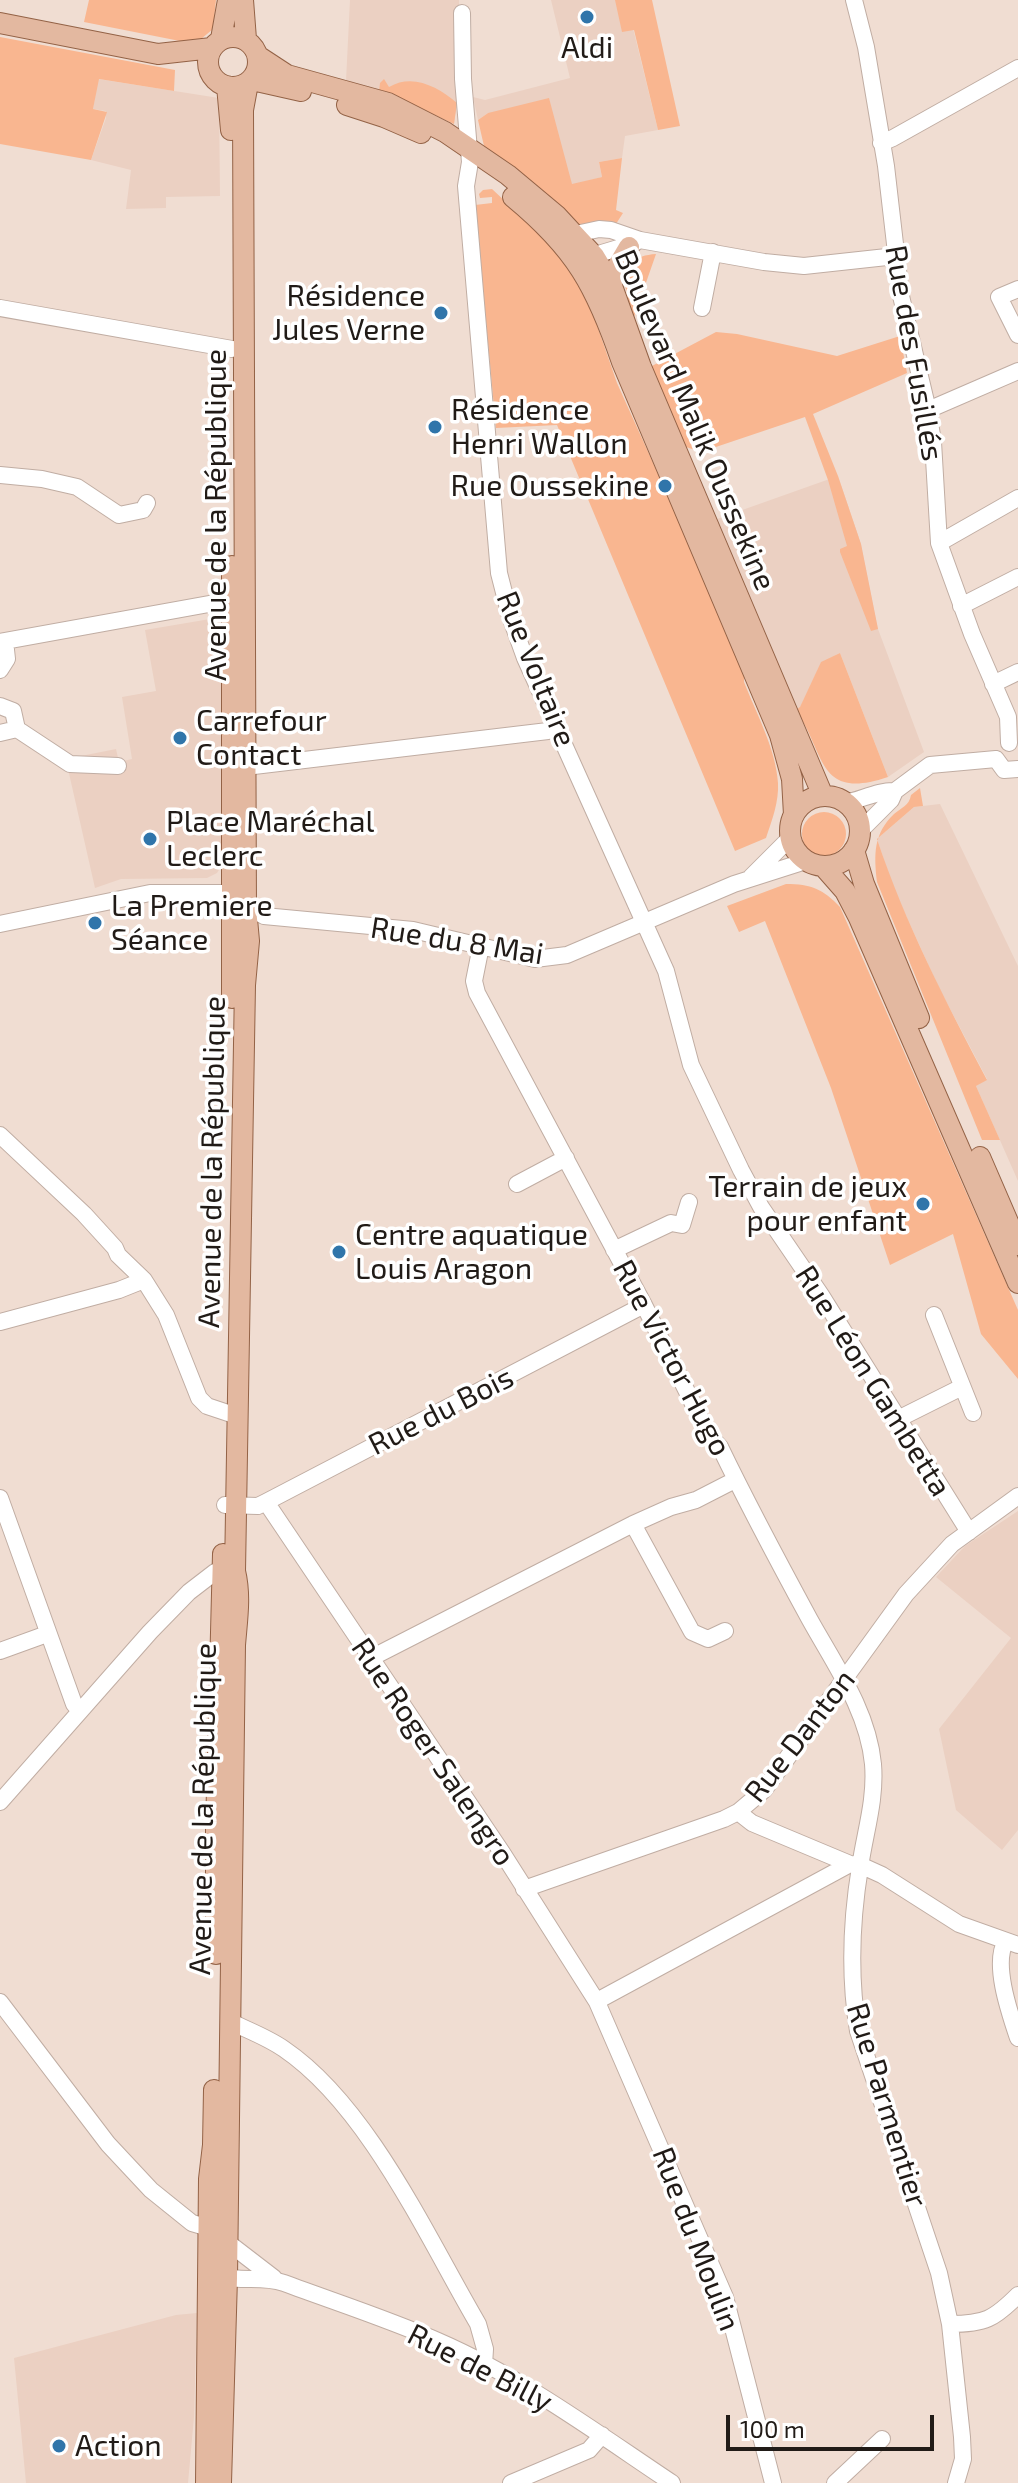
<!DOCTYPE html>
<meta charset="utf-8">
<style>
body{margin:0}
#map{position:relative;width:1018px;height:2483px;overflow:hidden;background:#f0ddd2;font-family:"Exo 2",sans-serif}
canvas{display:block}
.scale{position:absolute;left:726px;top:2415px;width:208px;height:36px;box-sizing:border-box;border:4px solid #211b17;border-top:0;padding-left:10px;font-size:24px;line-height:28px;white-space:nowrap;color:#211b17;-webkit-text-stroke:6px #fff;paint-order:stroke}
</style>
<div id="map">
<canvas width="1018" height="2483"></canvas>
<div class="scale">100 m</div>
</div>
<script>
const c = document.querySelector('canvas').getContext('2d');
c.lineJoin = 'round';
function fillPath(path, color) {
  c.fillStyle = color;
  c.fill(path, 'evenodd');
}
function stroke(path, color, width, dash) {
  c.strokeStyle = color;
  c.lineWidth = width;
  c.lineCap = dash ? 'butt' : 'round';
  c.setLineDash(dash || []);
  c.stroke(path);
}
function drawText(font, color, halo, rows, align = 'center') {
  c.font = font + ' "Exo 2",sans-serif';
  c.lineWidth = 7;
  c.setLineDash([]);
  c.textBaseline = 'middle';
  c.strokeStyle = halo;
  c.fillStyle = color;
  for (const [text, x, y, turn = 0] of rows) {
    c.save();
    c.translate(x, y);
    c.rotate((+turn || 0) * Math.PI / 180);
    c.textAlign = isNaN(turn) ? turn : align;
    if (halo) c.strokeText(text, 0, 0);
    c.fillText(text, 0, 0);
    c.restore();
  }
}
fillPath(new Path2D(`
 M350,0H459L458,93L454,124L407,102L346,81Z
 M551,0H626L658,130L625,136L622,158L599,162L602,177L572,185L488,113L478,120L473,97L485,100L570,78Z
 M98,79L219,98L220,196L166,197V208L126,209L131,170L91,160L106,118V111L93,109Z
 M838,476L861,544L878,629L924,752L888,777L840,653L821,663L800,708L796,710L717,519Z
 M222,617V865L217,873L207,878L121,879L95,888L68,769L76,757L116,749L119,762L132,759L122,697L156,691L145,630Z
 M940,804L1018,966V1181L976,1086L987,1079L938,986L893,887L877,839L914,807Z
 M1018,1511V1830L1002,1850L956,1810L939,1729L1011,1638L936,1577L965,1546Z
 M197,2313L194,2417L188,2483H26L14,2358L176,2315Z`), '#ebd0c2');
fillPath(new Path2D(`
 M89,0H216L213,29L195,44L84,22Z
 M615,0H652L680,126L658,130L634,30L622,32Z
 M0,37L175,70L174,91L99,79L93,109L107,112L91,160L0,144Z
 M384,79L389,87C413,73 438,87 457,103L454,124L407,102L379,92L380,83Z
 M549,98L572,184L602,177L599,162L622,158L616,210L623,213L614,227L582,228L490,156L484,146L478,120L488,113Z
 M492,189L551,244L579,280L590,305L617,383L686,536L744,675V682C756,713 776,749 778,783C779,802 772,820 766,838L735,851L557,425L496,428L475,205L492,203V197L480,198L479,194L483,190Z
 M656,254L633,320C626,289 612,257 656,254Z
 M716,332L737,334L837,356L900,336L907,373L813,414L838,476L861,544L878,629L871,631L840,552V549L847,546L828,480L805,417L701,452L683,446L650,367Z
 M840,653L888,777C817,801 826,754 796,710L800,707L821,662Z
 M920,788L923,806L914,807L877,839C905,923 946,1002 987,1080L976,1086L1000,1140H982L877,882C874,855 873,834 894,814C902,807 909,806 911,795Z
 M802 834a22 22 0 1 1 44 0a22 22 0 1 1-44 0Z
 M786,884C811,884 823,889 840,907L1018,1310V1379L981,1334L953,1234L890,1265L831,1088L765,921L739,932L727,906Z`), '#f9b690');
const minor = new Path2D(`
 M854,0L866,47L886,166L901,296L928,410L933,442L939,543L972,634L1008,717L1009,743
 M462,13L463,79L470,162L466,186L499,573L510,616L525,658L666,971L691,1065L741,1170L761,1207L821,1295L969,1532
 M881,143L893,138L1018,68
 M576,234L599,229L611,230L640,240L764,262L804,266L896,256
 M585,258L635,243
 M1018,289L999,297L1018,335
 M0,308L232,349
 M702,308L713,252
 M928,410L1018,371
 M0,475L42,479L77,487L119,515L143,510L147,503
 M939,543L1018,498
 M961,606L1018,577
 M0,642L220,602L243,601
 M0,670L7,659L5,641
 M993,684L1018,672
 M0,706L13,711L17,729L0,733
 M17,729L70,764L118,766
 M996,759L1004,770L1018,769
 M237,768L548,731L557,728
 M845,803C861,800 879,790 895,791
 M859,832L891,800L895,791L930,765L996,759
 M751,877L790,838
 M0,924L150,893H223L264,916L413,930L535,959L567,955L734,884L806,861
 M481,946L474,981L477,993L644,1305L708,1434L720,1447C748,1505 779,1563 810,1620C835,1665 868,1711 873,1764C876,1800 865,1832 860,1867C851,1922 849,1976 858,2031L939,2273L950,2324L962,2437L963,2459L956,2483
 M0,1135L84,1214L115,1248L118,1255L144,1280L166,1315L199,1398L207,1406L237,1416
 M517,1184L566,1158
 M614,1250L671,1223L682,1225L689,1202
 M934,1315L973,1413
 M0,1322L119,1290L144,1280
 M898,1419L962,1387
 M0,1498L74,1704L80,1711
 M266,1502L503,1854L597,2002L725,2297L773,2483
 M225,1505L258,1506L266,1502L644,1305
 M633,1524L692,1632L708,1639L725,1631
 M0,1651L47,1634
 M371,1658L633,1524L671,1507L696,1500L735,1480
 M0,1802L150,1632L189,1592L215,1572L233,1571
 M738,1812L752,1823L850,1864L860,1865L882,1875L959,1924L1018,1945
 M524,1889L724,1819L738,1812L764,1790L906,1594L952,1544L1018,1496
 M1006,1941C992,1963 1010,2014 1018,2038
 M597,2001L850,1864
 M0,2002L108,2144L151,2190L192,2223L209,2228L274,2278
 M229,2021C247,2030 267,2037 284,2049C368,2106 427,2237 478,2324L485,2349L484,2365
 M218,2275C239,2283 262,2275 284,2283C335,2302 388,2319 438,2341C521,2377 597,2433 672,2483
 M950,2324C985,2324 994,2319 1018,2295
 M511,2483L589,2450L602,2435
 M835,2483L882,2439`);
const major = new Path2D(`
 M243,0L246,39
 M0,23L158,54L212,48
 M208 62a25 25 0 1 1 50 0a25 25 0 1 1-50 0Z
 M221,39L228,0
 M258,56L287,75L388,103L445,132L508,175L557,216L594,256L612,286L641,367L823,796
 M252,80L301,91
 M227,86L231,130
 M347,105L384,117L421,133
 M513,197C576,249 596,286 622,362L780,735L792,779L794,815
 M612,286L613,274L629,247
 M790 831a35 35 0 1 1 70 0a35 35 0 1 1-70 0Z
 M854,850L864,884L919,1018
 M823,866L845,891L859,918L1018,1283
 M232,998V566
 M980,1157L1018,1245
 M216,1954V1828L223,1554
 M206,2483L209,2179L213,2145L214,2090
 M221,2483L227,2278L235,1645C237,1620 241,1596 235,1571L245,985L249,941L246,908L243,110L248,83`);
stroke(minor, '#c0ada3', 18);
stroke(major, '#936246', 22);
stroke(minor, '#fff', 16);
stroke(major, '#e3b8a0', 20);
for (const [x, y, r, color] of [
 [587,17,8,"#3075aa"],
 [441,313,8,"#3075aa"],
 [435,427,8,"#3075aa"],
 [665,486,8,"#3075aa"],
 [180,738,8,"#3075aa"],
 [150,839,8,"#3075aa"],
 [95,923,8,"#3075aa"],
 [923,1204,8,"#3075aa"],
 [339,1252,8,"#3075aa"],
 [59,2446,8,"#3075aa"]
]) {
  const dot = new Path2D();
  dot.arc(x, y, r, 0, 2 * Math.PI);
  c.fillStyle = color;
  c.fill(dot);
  stroke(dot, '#fff', 3);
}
drawText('30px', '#211b17', '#fff', [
 ["Aldi",587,48,"center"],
 ["Résidence",425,296,"right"],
 ["Jules Verne",425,330,"right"],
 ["Résidence",451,410],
 ["Henri Wallon",451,444],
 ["Rue Oussekine",649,486,"right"],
 ["Carrefour",196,721],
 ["Contact",196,755],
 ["Place Maréchal",166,822],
 ["Leclerc",166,856],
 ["La Premiere",111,906],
 ["Séance",111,940],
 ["Terrain de jeux",907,1187,"right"],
 ["pour enfant",907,1221,"right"],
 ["Centre aquatique",355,1235],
 ["Louis Aragon",355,1269],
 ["Action",75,2446]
], 'left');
drawText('30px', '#211b17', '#fff', [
 ["Rue des Fusillés",914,353,80],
 ["Boulevard Malik Oussekine",695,420,67],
 ["Avenue de la République",216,515,-90],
 ["Rue Voltaire",536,669,68],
 ["Rue du 8 Mai",457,941,9],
 ["Avenue de la République",212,1162,-89],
 ["Rue Victor Hugo",672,1358,62],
 ["Rue Léon Gambetta",873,1381,58],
 ["Rue du Bois",441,1411,-27],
 ["Rue Danton",800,1736,-52],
 ["Rue Roger Salengro",433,1752,56],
 ["Avenue de la République",203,1809,-89],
 ["Rue Parmentier",887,2105,73],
 ["Rue du Moulin",696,2239,69],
 ["Rue de Billy",480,2368,27]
]);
</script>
